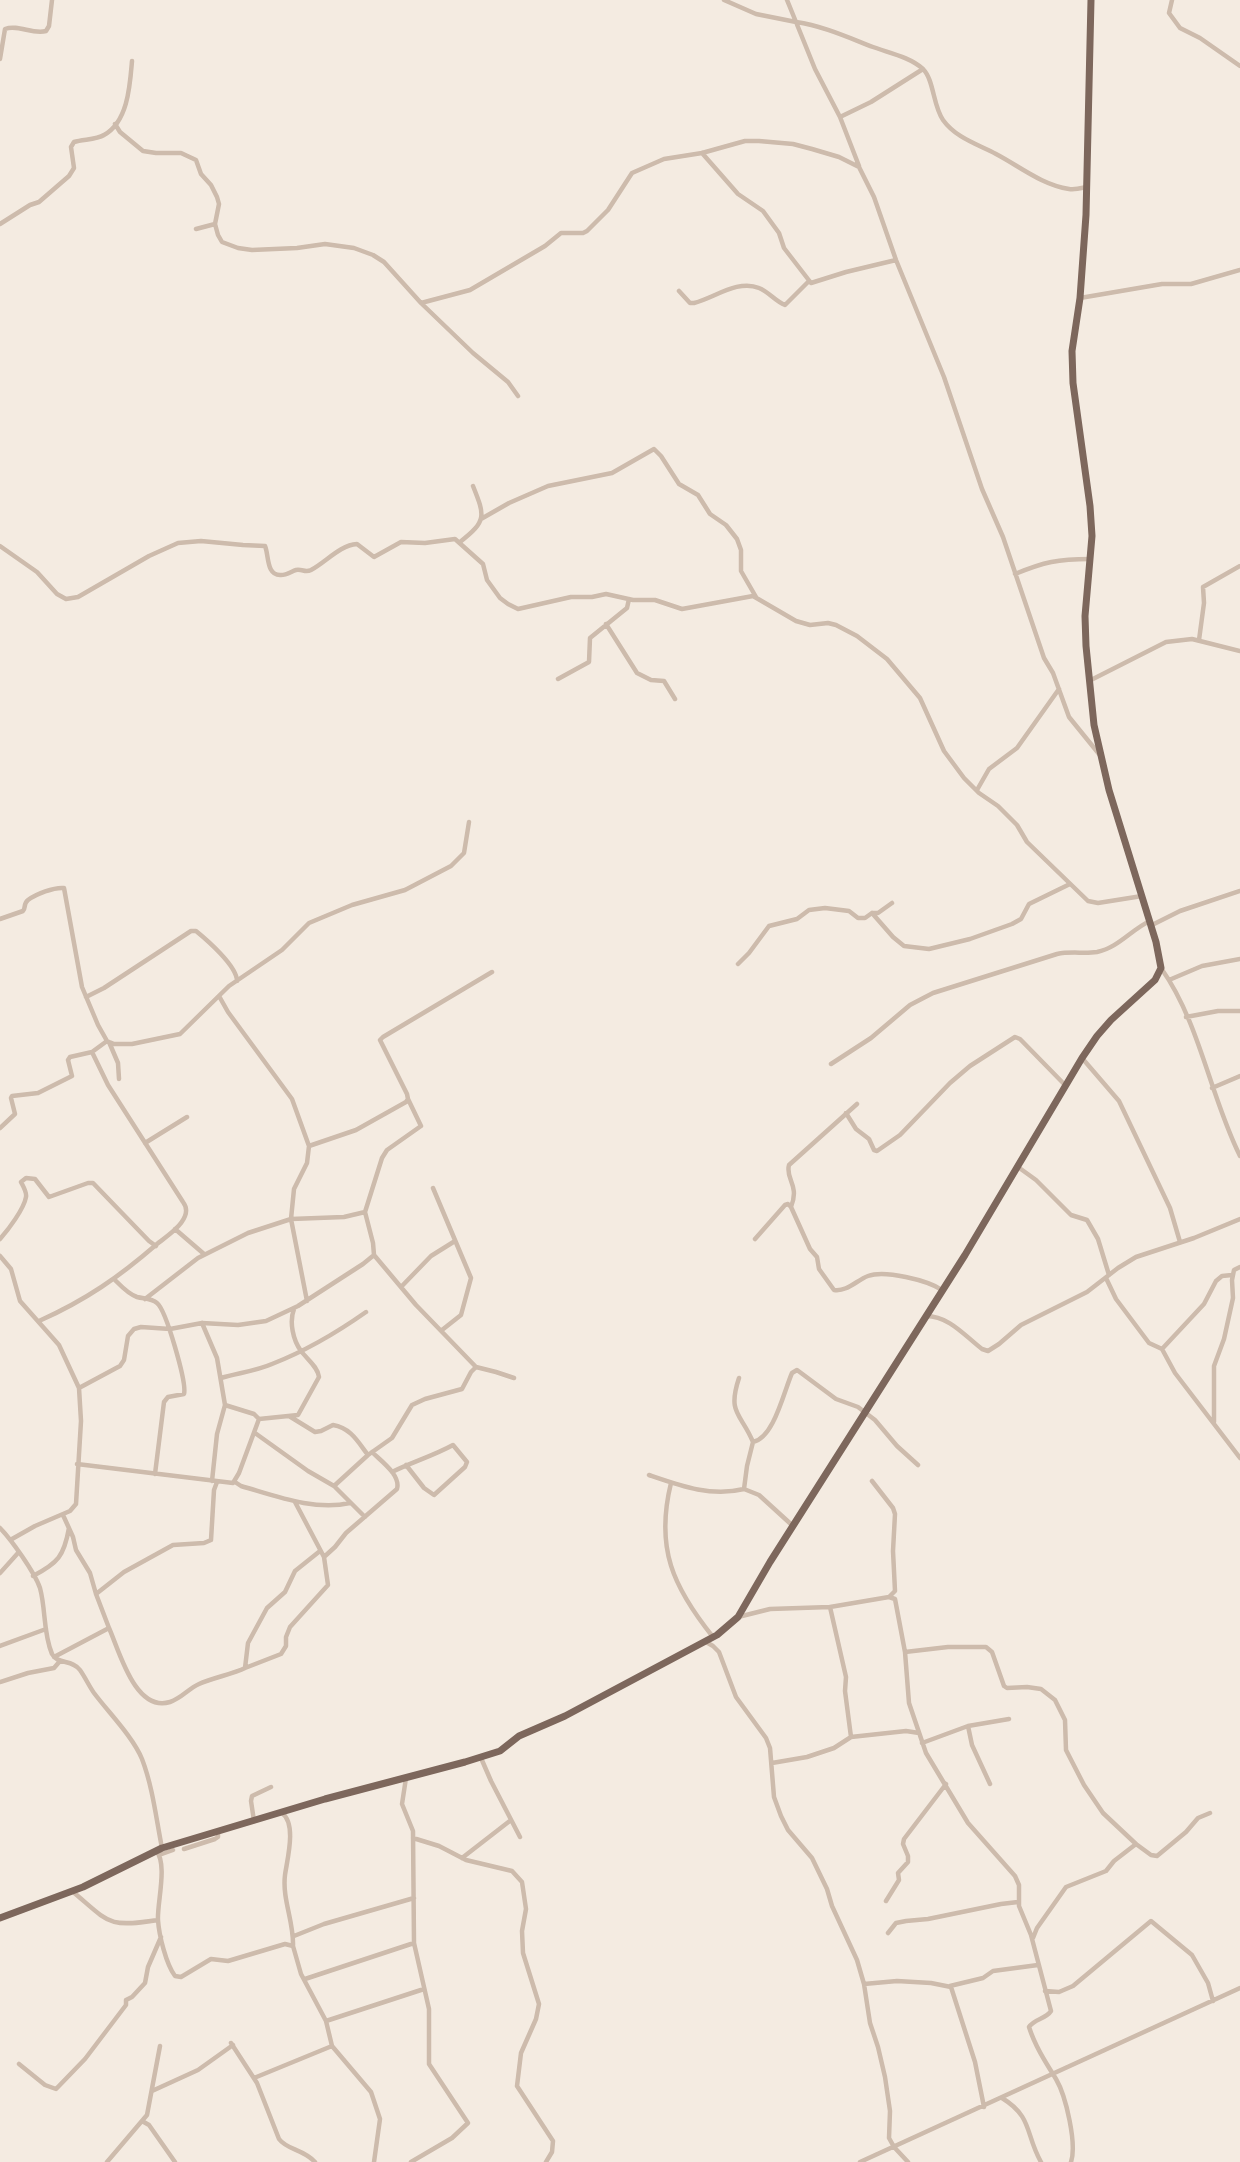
<!DOCTYPE html>
<style>
body{margin:0}
canvas{display:block;background:#f4ebe1}
</style>
<canvas width="1240" height="2162"></canvas>
<script>
const c = document.querySelector('canvas').getContext('2d');
c.lineJoin = 'round';
function stroke(path, color, width, dash) {
  c.strokeStyle = color;
  c.lineWidth = width;
  c.lineCap = dash ? 'butt' : 'round';
  c.setLineDash(dash || []);
  c.stroke(path);
}
stroke(new Path2D(`
 M724,0L756,14L796,22L815,69L840,117L859,166
 M787,0L796,22C823,26 847,37 873,47C889,53 910,57 923,69C934,80 933,106 943,120C956,138 977,144 996,154C1019,166 1042,185 1069,189C1075,190 1082,188 1087,187
 M1172,0L1169,13L1180,28L1200,38L1240,66
 M0,59L5,29C18,24 33,35 46,31L49,26L52,0
 M840,117L871,102L923,69
 M115,124L120,132L143,151L156,153H181L196,160L201,174L211,185L217,197L219,204L215,224L218,235L222,242L238,248L252,250L297,248L325,244L354,248L373,255L384,262L421,303L473,353L508,382L518,396
 M702,153L738,194L763,211L779,233L784,248L811,283L846,272L896,260
 M0,224L30,205L39,202L69,176L74,168L71,147L74,142C83,139 96,140 104,135C128,122 130,85 132,61
 M196,229L215,224
 M679,291L690,303H694C714,298 738,279 759,288C769,292 775,301 785,305L808,282
 M1080,298L1162,284H1191L1240,270
 M421,303L470,290L545,246L561,233H583L587,231L608,210L632,173L664,159L702,153L745,141H759L793,144L812,149L839,157L859,167L874,197L896,260L944,377L982,489L1003,537L1044,658L1053,673L1069,717L1099,754
 M481,519L509,503L548,486L612,473L654,449L661,456L679,484L698,495L710,514L726,525L737,539L741,550V571L756,597
 M460,542C487,521 485,516 473,486
 M0,546L37,572L57,594L66,599L78,597L149,556L178,543L201,541L243,545L265,546C269,555 266,576 281,575C287,575 292,571 296,570C303,569 305,573 311,570C326,562 340,545 357,544L374,557L401,542L425,543L455,539L483,564L487,580L500,598L508,604L518,609L571,597H592L606,594L633,600H655L682,609L753,596L796,621L810,625L828,623L836,625L857,636L887,659L920,698L944,751L964,778L979,793L998,806L1017,825L1027,842L1088,901L1098,903L1142,896
 M1015,574C1044,562 1058,559 1090,559
 M606,624L637,673L651,680L664,681L675,699
 M1199,640L1204,603L1203,587L1240,566
 M558,679L589,662L590,638L627,608L629,599
 M1089,681L1166,642L1192,639L1240,651
 M977,790L989,769L1017,748L1059,689
 M872,913L893,937L904,946L929,949L970,939L1012,924L1021,919L1029,904L1070,884
 M0,919L23,911C26,908 23,904 28,900C36,894 54,887 64,888L82,987L98,1025L107,1041
 M1152,925L1180,911L1240,891
 M738,964L749,953L769,926L797,919L809,910L825,908L849,911L858,918H865L872,913H878L892,903
 M1161,968C1200,1023 1210,1096 1240,1156
 M1169,980L1202,966L1240,959
 M219,996L228,1012L292,1099L309,1146L307,1163L294,1189L291,1219L307,1301
 M86,997L104,988L191,931H196C207,940 237,966 237,981
 M1186,1017L1218,1011H1240
 M109,1042L118,1063L119,1079
 M1082,1058L1119,1101L1170,1208L1180,1242
 M831,1064L871,1038L910,1005L933,993L1057,954C1071,951 1084,954 1097,952C1118,948 1132,929 1150,921
 M1212,1088L1240,1076
 M857,1104L789,1165C785,1179 800,1185 791,1207L810,1249L817,1257L819,1269L834,1290C847,1292 857,1280 868,1276C885,1270 927,1280 942,1290
 M846,1113L856,1129L869,1139L874,1150L877,1151L900,1135L950,1083L970,1066L1015,1037L1020,1039L1066,1086
 M0,1128L15,1114L11,1098L12,1096L38,1093L72,1076L68,1060L70,1057L92,1052L107,1041L114,1044H132L180,1034L229,986L282,950L309,923L352,905L405,890L451,866L464,853L469,822
 M145,1143L187,1117
 M309,1146L356,1130L406,1102L408,1099L407,1094L380,1040L383,1037L492,972
 M1018,1167L1036,1180L1071,1215L1087,1220L1098,1239L1109,1275
 M433,1188L471,1278L461,1315L442,1330
 M175,1229L204,1254
 M0,1239C8,1230 24,1209 26,1197C27,1192 23,1186 21,1182L26,1178L35,1179L49,1197L88,1183H93L149,1241L156,1246
 M755,1239L785,1205L788,1204L791,1207
 M374,1255L416,1305L476,1367
 M0,1256L11,1269L20,1301L59,1345L79,1388
 M1106,1278L1116,1299L1149,1343L1162,1349L1175,1373L1240,1458
 M115,1280C121,1286 128,1294 137,1297C144,1299 151,1298 157,1303C166,1310 187,1383 184,1394L168,1397L164,1402L155,1474
 M401,1287L431,1256L455,1241
 M145,1299L198,1258L248,1233L291,1219L344,1217L365,1212
 M926,1316C949,1316 965,1336 982,1349L988,1351L999,1344L1021,1325L1087,1292L1118,1268L1136,1257L1194,1238L1240,1219
 M39,1321C86,1300 119,1277 157,1244C166,1237 181,1227 185,1216C187,1211 186,1206 183,1202L108,1085L92,1052
 M202,1323L217,1358L225,1405L217,1434L212,1481
 M1162,1349L1204,1304L1216,1281L1222,1276L1232,1275
 M221,1378C238,1373 256,1371 272,1364C303,1352 339,1331 366,1312
 M739,1378C727,1414 741,1413 753,1442L747,1466L744,1489L759,1495L793,1526
 M225,1405L254,1414L259,1419
 M289,1416L315,1432L321,1431L333,1425C351,1428 358,1442 368,1455
 M1214,1422V1366L1224,1339L1233,1298L1232,1280L1234,1270L1240,1267
 M255,1433L308,1471L334,1486L365,1517
 M753,1442C774,1438 784,1391 792,1373L797,1370L836,1399L858,1407L875,1420L897,1446L918,1465
 M77,1464L233,1483L239,1473L259,1419L298,1415L319,1377C318,1367 307,1359 301,1351C293,1340 289,1322 294,1309
 M392,1472C412,1462 433,1456 453,1445L467,1462L465,1467L434,1495L424,1488L406,1465
 M649,1475C681,1486 711,1497 744,1489
 M872,1481L893,1508L895,1514L893,1551L895,1591L889,1597
 M235,1482L241,1486C276,1496 314,1511 350,1503
 M671,1483C655,1548 673,1587 713,1637
 M334,1486L368,1455L392,1438L412,1405L425,1399L462,1389L471,1372L476,1367L496,1372L514,1378
 M63,1515L73,1537L76,1550L90,1573L96,1594
 M0,1528C11,1539 35,1573 40,1588C46,1610 43,1633 52,1654C58,1665 72,1659 80,1670C85,1677 89,1686 94,1693C109,1713 133,1737 142,1759C153,1788 156,1818 162,1848
 M12,1539L35,1526L70,1511L76,1504L81,1421L79,1388L120,1366L124,1360L128,1336L134,1329L141,1327L170,1329L202,1323L238,1325L266,1321L298,1306L363,1264L374,1255L373,1243L365,1212L382,1158L387,1150L421,1126L408,1099
 M324,1557L335,1547L346,1533L397,1489C401,1475 381,1461 372,1452
 M0,1573L18,1553
 M33,1576C58,1563 64,1556 69,1528
 M830,1607L846,1677L845,1691L851,1737
 M738,1617L770,1609L830,1607L889,1597L895,1599L905,1652L909,1703L926,1753L968,1823L1015,1876L1019,1885V1906L1031,1935L1051,2011C1046,2019 1034,2019 1029,2027C1035,2046 1046,2063 1056,2079C1066,2096 1077,2144 1071,2162
 M109,1628C119,1650 135,1713 170,1702C182,1698 188,1689 199,1684C212,1678 233,1674 245,1668L248,1643L267,1608L285,1592L295,1571L320,1551
 M706,1642L713,1646L719,1652L736,1697L766,1738L770,1748L774,1797L781,1816L788,1830L812,1858L827,1889L832,1906L857,1960L864,1984L870,2023L878,2047L885,2077L890,2111L889,2138L894,2147L908,2162
 M0,1646L46,1629
 M905,1652L948,1647H986L992,1652L1004,1686L1007,1688L1027,1687L1041,1689L1055,1700L1065,1720L1066,1750L1084,1785L1103,1813L1136,1844
 M54,1657L109,1628L96,1594L124,1572L173,1545L204,1543L211,1540L214,1490L217,1482
 M245,1668L281,1654L286,1646V1637L290,1627L328,1585L324,1557L295,1502
 M0,1682L28,1673L54,1668L60,1661
 M968,1726L972,1745L990,1784
 M922,1743L968,1726L1009,1719
 M481,1758L491,1781L520,1837
 M772,1763L807,1757L834,1748L851,1737L906,1731L919,1733
 M406,1778L402,1804L413,1831L414,1943L429,2009V2064L468,2123L452,2138L411,2162
 M279,1813H282C297,1824 287,1860 285,1875C282,1899 294,1922 293,1946
 M254,1821L251,1801L252,1796L271,1787
 M413,1838L439,1846L466,1860L512,1871L522,1882L526,1909L522,1931L523,1953L539,2004L536,2019L521,2053L517,2086L553,2141L552,2152L546,2162
 M184,1849L215,1839L218,1837V1831
 M156,1850C168,1865 157,1902 158,1920C159,1935 166,1964 175,1976L181,1977L211,1959L228,1961L285,1944L293,1946L301,1974L326,2021L332,2046L371,2092L380,2119L374,2162
 M159,1855L173,1850
 M462,1858L511,1820
 M72,1891C110,1923 107,1928 158,1920
 M886,1901L899,1880L898,1873L908,1862V1856L903,1844L904,1839L946,1784
 M888,1933L896,1923L906,1921L928,1919L1001,1904L1018,1902
 M294,1936L324,1924L414,1898
 M1033,1938L1037,1928L1066,1887L1106,1871L1114,1861L1136,1844L1151,1855L1157,1856L1186,1832L1198,1818L1210,1813
 M305,1979L414,1943
 M864,1984L897,1981L931,1983L951,1987L975,2062L984,2107
 M950,1986L983,1978L993,1971L1038,1965
 M1045,1991L1059,1992L1073,1986L1151,1921L1192,1955L1208,1983L1213,2001
 M326,2021L424,1989
 M231,2043L257,2083L279,2139C287,2150 303,2149 315,2162
 M19,2064L45,2085L56,2089L85,2059L126,2005V2000L132,1997L145,1983L148,1967L161,1937
 M254,2078L332,2046
 M152,2091L198,2070L233,2045
 M1002,2098C1033,2117 1025,2134 1041,2162
 M142,2121L149,2125L175,2162
 M107,2162L147,2115L160,2046
 M860,2162L1240,1988`), '#cdbbac', 4.5);
stroke(new Path2D(`
 M0,1918L83,1887L162,1848L325,1799L465,1762L500,1751L519,1736L565,1716L717,1635L738,1617L770,1562L965,1255L1082,1058L1097,1036L1111,1020L1155,980L1161,968L1156,942L1109,790L1094,725L1086,646L1085,616L1092,536L1090,506L1073,383L1072,351L1080,298L1086,215L1091,0`), '#7d675c', 7);
</script>
